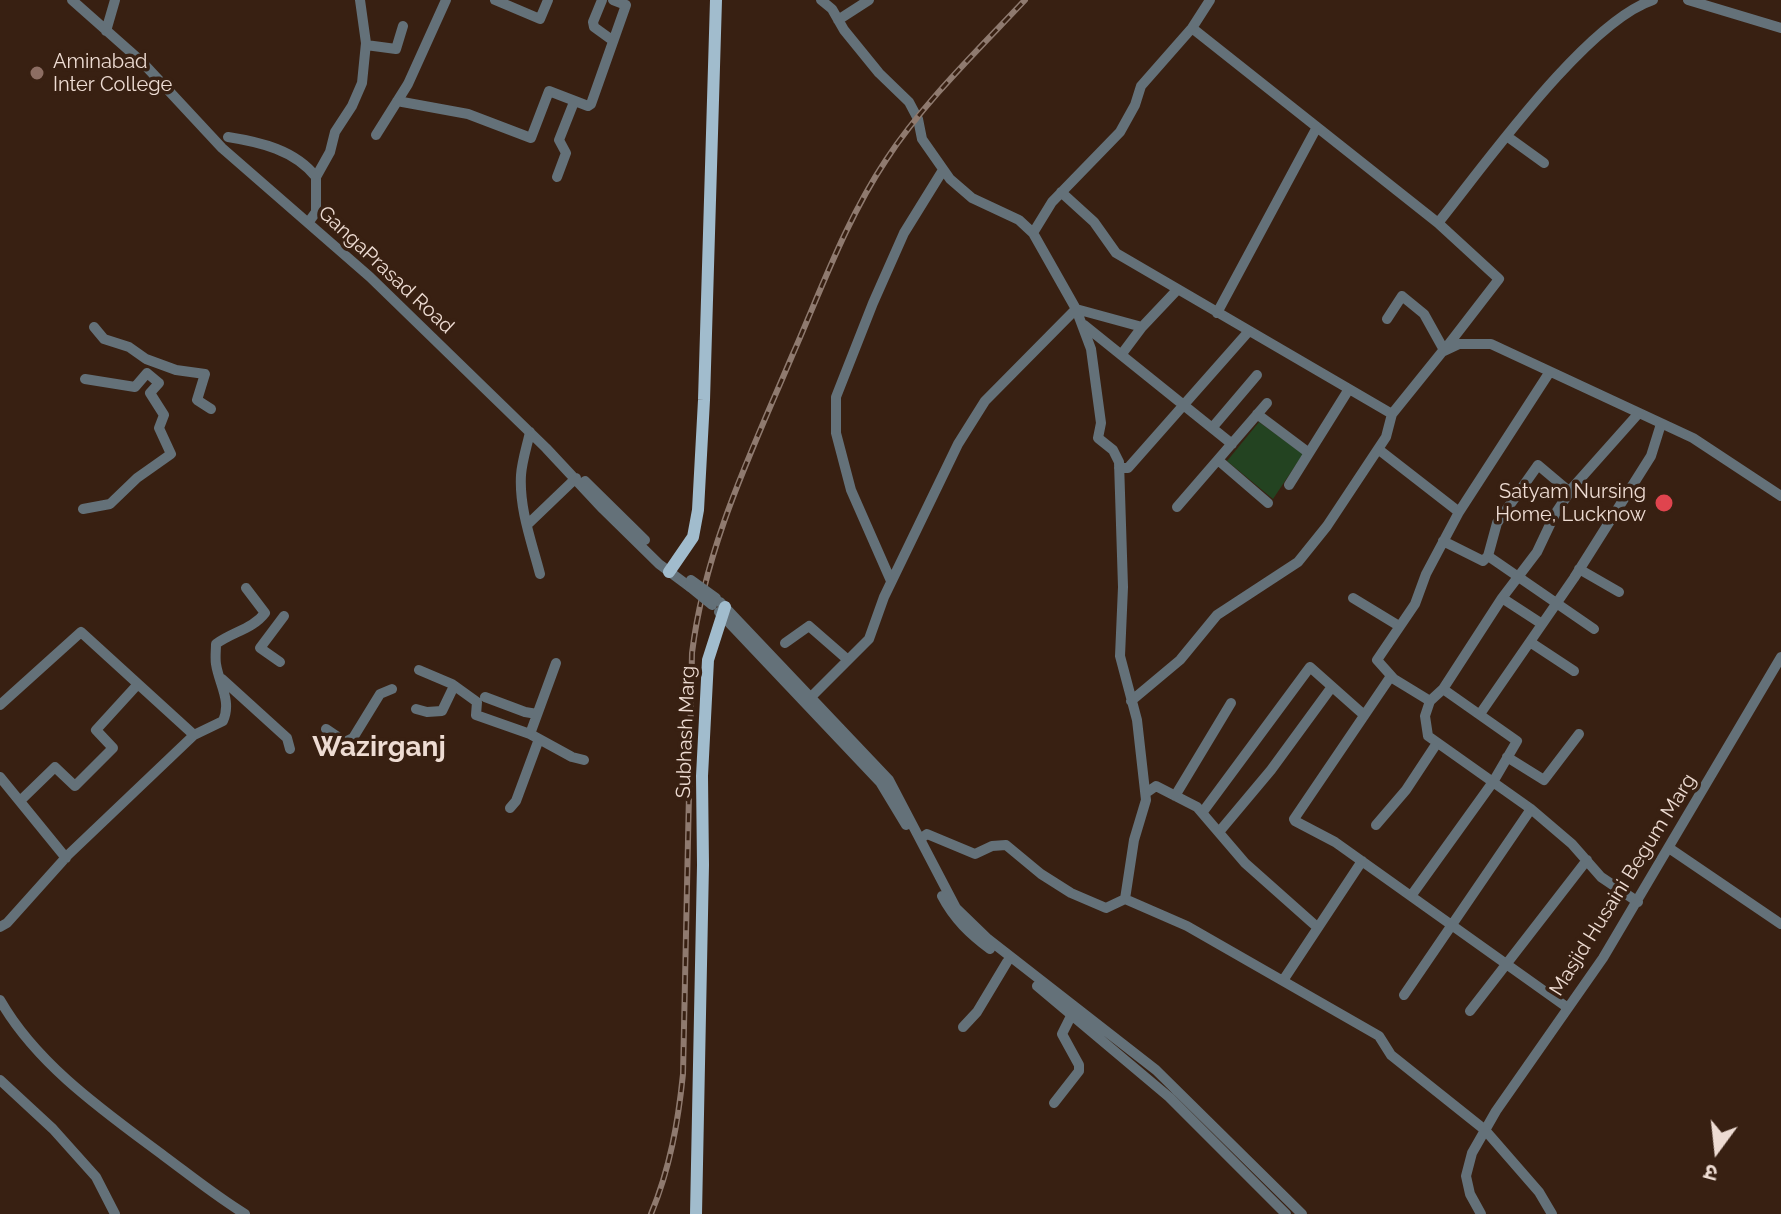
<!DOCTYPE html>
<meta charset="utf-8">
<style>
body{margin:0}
#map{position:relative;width:1781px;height:1214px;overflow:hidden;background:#382012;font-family:Raleway,"Noto Sans Devanagari",sans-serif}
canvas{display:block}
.north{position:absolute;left:1677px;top:1110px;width:80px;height:80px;-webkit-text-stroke:6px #382012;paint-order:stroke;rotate:195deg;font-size:22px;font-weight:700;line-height:32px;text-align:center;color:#eedcd3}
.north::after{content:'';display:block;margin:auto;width:28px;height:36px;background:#eedcd3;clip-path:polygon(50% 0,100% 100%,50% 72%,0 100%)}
</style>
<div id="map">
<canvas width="1781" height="1214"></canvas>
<div class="north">उ</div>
</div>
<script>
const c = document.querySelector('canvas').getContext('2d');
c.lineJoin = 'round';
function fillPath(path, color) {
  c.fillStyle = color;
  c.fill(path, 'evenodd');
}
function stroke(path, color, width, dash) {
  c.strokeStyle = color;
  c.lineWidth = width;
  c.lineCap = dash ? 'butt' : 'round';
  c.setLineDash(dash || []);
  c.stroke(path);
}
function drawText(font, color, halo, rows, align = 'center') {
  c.font = font + ' Raleway,sans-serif';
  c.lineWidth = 7;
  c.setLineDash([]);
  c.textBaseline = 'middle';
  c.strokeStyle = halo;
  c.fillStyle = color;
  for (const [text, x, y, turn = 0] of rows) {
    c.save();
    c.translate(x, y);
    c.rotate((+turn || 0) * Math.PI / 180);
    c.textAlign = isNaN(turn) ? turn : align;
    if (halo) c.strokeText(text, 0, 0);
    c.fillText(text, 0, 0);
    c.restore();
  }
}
fillPath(new Path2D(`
 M1259,422L1303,454L1273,499L1227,461Z`), '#234321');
stroke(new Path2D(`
 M72,0L142,62L222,148L370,277L546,448L603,509L659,564L690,587
 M495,0L540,19L548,0
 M602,0L593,22L594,27L612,40
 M821,0L832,9L844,30L879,73L909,102L918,119L922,139L950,179L972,198L1019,220L1033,233L1076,309L1091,349L1101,423L1098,438L1113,450L1119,462L1123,587L1120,656L1137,720L1146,800L1134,840L1125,899
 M1688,0L1781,28
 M838,20L869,0
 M1192,28L1438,223L1499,279L1445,349
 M106,31L115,0
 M366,45L396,49L403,26
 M397,101L468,114L531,138L549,91L588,106L591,104L626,5L613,0
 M376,135L408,84L446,0
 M228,137C260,142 295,150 316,177
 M1508,137L1544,163
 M557,177L566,153L559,140L574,102
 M1061,192L1094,222L1116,253L1392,414
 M308,223L316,212V177L330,152L335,132L352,106L362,83L366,43L360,0
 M1438,223C1484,166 1586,22 1653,0
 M1033,233L1052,202L1120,132L1135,105L1141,86L1192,28L1210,0
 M1076,309L1142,327L1177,290
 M1217,313L1317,127
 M1387,319L1402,296L1424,314L1444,350
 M1084,325L1232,444
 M94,327L104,339L129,347L146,359L176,370L205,374L197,400L211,409
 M1121,355L1142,327
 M1549,373L1459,512L1426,574L1415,604L1377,660L1394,679L1430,701L1425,716L1428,736L1531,809L1572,844L1601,877L1638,902
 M1257,414L1309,453
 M1212,428L1257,375
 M530,432C527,446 522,461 521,475C519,509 532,543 540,574
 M1378,449L1459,512
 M1218,460L1268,503
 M1119,468H1128L1249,331
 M585,481L645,540
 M1289,485L1349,389
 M1177,507L1267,403
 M83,509L110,504L137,478L171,454L159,428L164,415L150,393L159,383L147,373L135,387L85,379
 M527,525L576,478
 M1443,541L1483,561L1488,556L1497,523L1538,465L1570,492
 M1488,556L1594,629
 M1579,569L1619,592
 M891,581L851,490L836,433V397L873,303L904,233L943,170
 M1353,598L1399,626
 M1502,598L1542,624
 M720,602L889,780L956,908L988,939L1156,1070L1302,1214
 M719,612L880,782L906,825
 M1530,642L1574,671
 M785,643L809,626L848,660
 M280,662L260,648L284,616
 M419,670L452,684L477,702L476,715L530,734L572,757L584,760
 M1391,676L1294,819L1295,821L1335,842L1568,1008
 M222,679L287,738L290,749
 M485,697L525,712L537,714
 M811,697L869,639L884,597L958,444L985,401L1076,309
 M1131,701L1180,660L1217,615L1298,562L1327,526L1386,437L1392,414L1442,352L1459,344H1491L1693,438L1781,496
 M1430,701L1443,689L1502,598L1537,552L1555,514L1573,487L1638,414
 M0,705L81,632L194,735
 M416,709L427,712L442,711L454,686
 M1480,714L1574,578L1651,456L1661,424
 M326,729L345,742L353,738L380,694L392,689
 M530,734L556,663
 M1507,757L1544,780L1579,734
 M0,777L66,858
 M1146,793L1156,786L1197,807L1245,863L1317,927
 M1175,796L1231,703
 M20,801L55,767L75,786L113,748L96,730L138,684
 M510,808L516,801L539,739
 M1202,813L1310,667L1364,715
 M1376,825L1406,790L1437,743
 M1219,832L1271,770L1331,688
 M920,839L927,834L975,854L992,846L1006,845L1041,874L1071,893L1106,908L1125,899L1187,926L1379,1036L1391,1055L1485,1130L1539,1192L1552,1214
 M1669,848L1781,924
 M942,896C954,919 970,934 990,949
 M1411,896L1493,782L1517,741L1443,689
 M0,927L7,923L68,855L194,735L223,721C232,701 219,684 216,664C215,658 216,650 216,644C232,632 253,629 265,613L246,588
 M1284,979L1362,861
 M1037,986L1169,1097L1286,1214
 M1404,995L1531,809
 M0,1000C37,1065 105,1112 164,1156C191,1176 217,1197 245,1214
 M1470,1011L1587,860
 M963,1027L977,1012L1007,962
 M0,1080L53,1129L96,1177L115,1214
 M1054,1103L1079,1071V1065L1062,1034L1072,1014
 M1481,1214L1470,1194L1466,1176L1472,1153L1496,1111L1603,958L1781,657`), '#647179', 10);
stroke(new Path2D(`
 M669,572L693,537L698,510L704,400L716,0
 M696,1214L703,865L702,776L708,660L725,607`), '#a1bccd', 12);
const rail = new Path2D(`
 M651,1214C670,1168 678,1123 683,1074L692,653C705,547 751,453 792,356C821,290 846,220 886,160C923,103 978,50 1025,0`);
stroke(rail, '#8f7a6f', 6);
stroke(rail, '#382012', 3, [9]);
stroke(new Path2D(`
 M691,580L716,598
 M690,587L712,605`), '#647179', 10);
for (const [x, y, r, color] of [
 [37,73,8,"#8d6e63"],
 [1664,503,10,"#e0444e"]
]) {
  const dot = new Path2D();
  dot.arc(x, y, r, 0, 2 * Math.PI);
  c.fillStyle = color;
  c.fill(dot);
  stroke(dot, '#382012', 3);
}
drawText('20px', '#eedcd3', '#382012', [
 ["Aminabad",53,62],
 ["Inter College",53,85],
 ["Satyam Nursing",1646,492,"right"],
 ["Home, Lucknow",1646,515,"right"]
], 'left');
drawText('20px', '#eedcd3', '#382012', [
 ["GangaPrasad Road",386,270,43],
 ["Subhash Marg",686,732,-88],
 ["Masjid Husaini Begum Marg",1623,885,-58]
]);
drawText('bold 28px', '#eedcd3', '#382012', [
 ["Wazirganj",379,748]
]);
</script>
